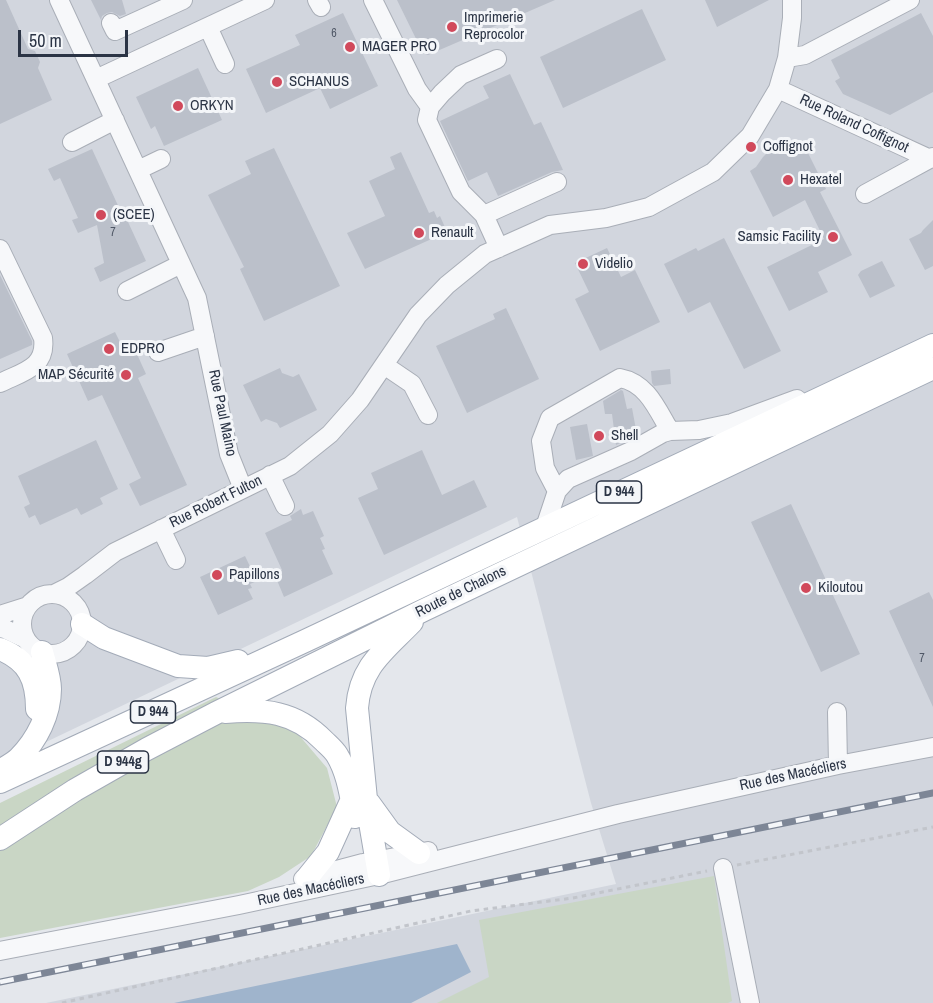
<!DOCTYPE html>
<meta charset="utf-8">
<style>
body{margin:0}
#map{position:relative;width:933px;height:1003px;overflow:hidden;background:#e4e7ec;font-family:"Archivo Narrow",sans-serif}
canvas{display:block}
.scale{position:absolute;left:18px;top:30px;width:110px;height:27px;box-sizing:border-box;border:3px solid #2b3445;border-top:0;padding-left:8px;font-size:18px;line-height:21px;white-space:nowrap;color:#2b3445;-webkit-text-stroke:4px #f4f6f9;paint-order:stroke}
</style>
<div id="map">
<canvas width="933" height="1003"></canvas>
<div class="scale">50 m</div>
</div>
<script>
const c = document.querySelector('canvas').getContext('2d');
c.lineJoin = 'round';
function fillPath(path, color) {
  c.fillStyle = color;
  c.fill(path, 'evenodd');
}
function stroke(path, color, width, dash) {
  c.strokeStyle = color;
  c.lineWidth = width;
  c.lineCap = dash ? 'butt' : 'round';
  c.setLineDash(dash || []);
  c.stroke(path);
}
function drawText(font, color, halo, rows, align = 'center') {
  c.font = font + ' "Archivo Narrow",sans-serif';
  c.lineWidth = 6;
  c.setLineDash([]);
  c.textBaseline = 'middle';
  c.strokeStyle = halo;
  c.fillStyle = color;
  for (const [text, x, y, turn = 0] of rows) {
    c.save();
    c.translate(x, y);
    c.rotate((+turn || 0) * Math.PI / 180);
    c.textAlign = isNaN(turn) ? turn : align;
    if (halo) c.strokeText(text, 0, 0);
    c.fillText(text, 0, 0);
    c.restore();
  }
}
fillPath(new Path2D(`
 M0,0H933V1003H46L616,884L591,803L517,517L0,764Z`), '#d2d6de');
fillPath(new Path2D(`
 M216,697L298,734L327,768L337,807L311,856L279,877L248,891L0,938V803Z
 M714,876L732,1001L728,1003H437L489,977L479,920Z`), '#c9d6c5');
fillPath(new Path2D(`
 M457,944L471,972L411,1003H174Z`), '#9fb4cc');
fillPath(new Path2D(`
 M0,0H6L28,49L35,51L40,62L38,68L52,100L0,124Z
 M91,0H122L126,14L120,16L112,12L107,13L102,16L101,20Z
 M397,0H555L428,55L423,53Z
 M705,0H769L717,27Z
 M642,9L666,60L563,108L540,57Z
 M343,13L378,86L330,109L320,88L266,113L246,69L300,45L295,35Z
 M921,13L933,36V92L890,115L843,94L835,81L840,78L831,60Z
 M198,68L222,120L164,146L155,126L151,129L136,97Z
 M510,74L534,125L541,122L563,170L552,172L498,196L487,172L468,181L440,121L489,98L483,86Z
 M785,140L804,145L826,189L820,192L852,255L818,272L828,292L789,311L767,267L824,239L805,200L773,217L750,171L756,167L763,157L770,150Z
 M274,148L340,286L264,321L240,269L244,267L208,195L251,174L245,161Z
 M92,149L121,212L123,211L146,261L100,282L94,268L104,263L97,225L78,233L72,220L78,218L60,178L54,181L48,169Z
 M401,152L429,213L434,211L437,218L440,216L447,232L365,269L347,233L385,216L369,181L395,169L390,157Z
 M933,220V266L925,270L909,239L921,233L923,230Z
 M724,238L781,351L744,369L710,302L688,313L664,264L696,248L698,251Z
 M607,248L621,277L635,270L660,322L600,351L575,299L589,292L575,263Z
 M882,261L895,286L870,298L858,275L861,271Z
 M0,275L32,341V345L0,359Z
 M506,308L539,379L467,413L436,346L495,319L493,314Z
 M115,332L122,346L136,352L146,374L138,378L187,485L140,506L129,484L141,478L102,395L88,401L67,354Z
 M280,368L282,373L293,377L299,374L317,410L280,428L277,423L266,419L261,422L243,385Z
 M670,369L671,384L654,386L652,383L651,371Z
 M621,390L623,391L627,409L632,408L637,435L616,445L612,414H605L603,401Z
 M587,424L593,456L576,460L570,427Z
 M96,440L118,489L100,498L103,504L81,515L77,508L40,525L35,515L29,518L24,507L30,504L18,476Z
 M422,450L442,495L474,480L487,507L384,555L358,498L378,489L371,473Z
 M791,504L860,654L821,672L751,522Z
 M301,509L303,515L313,511L324,536L320,538L325,549L322,550L333,574L284,597L274,573L282,570L265,533L292,520L290,516Z
 M245,556L257,581L250,584L252,588L248,589L253,599L218,615L200,577Z
 M929,592L933,600V707L889,611Z`), '#bbc0ca');
const minor = new Path2D(`
 M59,0L197,298L229,454L243,489
 M317,0L321,7
 M373,0L417,89L430,107
 M111,23L115,31L183,0
 M208,27L225,64
 M787,58L805,55L910,0
 M497,59L461,75L442,93L430,107L427,120L461,192L484,215L499,248
 M96,79L265,0
 M778,89L930,159
 M72,142L115,120
 M138,170L161,159
 M865,194L933,157
 M484,215L557,182
 M0,249L43,338C47,368 22,372 0,383
 M127,291L181,264
 M158,352L205,336
 M384,365L412,384L428,415
 M270,475L285,506
 M557,491L545,468L541,441L550,418L620,378C647,383 657,409 670,431
 M545,527L557,491L568,479L631,451L663,433L670,431L699,430L732,423L797,399
 M161,529L176,560
 M54,594L68,587L85,575L115,552L290,466L330,434L360,400L418,315L447,285L485,254L550,225L606,218L649,207L713,172L750,136L778,89L787,58L792,18V0
 M22 624a30 30 0 1 1 60 0a30 30 0 1 1-60 0Z
 M0,615L28,606
 M0,628L5,629L26,639
 M837,712L838,765
 M723,868L750,1003
 M303,879L363,863L428,851
 M0,951L239,905L379,875L618,814L838,765L933,747`);
const major = new Path2D(`
 M82,624L104,638L178,666L208,668L238,661
 M0,649C28,660 37,679 37,709
 M225,712C264,709 295,711 324,741C328,745 334,750 337,755C348,773 351,797 355,817
 M0,771C6,767 14,763 19,758C37,740 50,714 50,689C50,677 45,664 42,652
 M0,782L305,641L933,345
 M369,803L390,832L419,853
 M0,839L75,790L147,749L216,713L424,610L933,368
 M379,875L366,799L357,708C360,666 385,650 412,622
 M307,878L328,852L352,799`);
stroke(minor, '#a9aeb7', 20);
stroke(major, '#a3abb8', 24);
stroke(new Path2D(`
 M737,865L933,827
 M62,1003L471,911L573,898L707,871`), '#c2c5cb', 3, [4.5, 4.5]);
stroke(minor, '#f7f8fa', 18);
stroke(major, '#fff', 22);
const rail = new Path2D(`
 M0,982L933,793`);
stroke(rail, '#7d8696', 7);
stroke(rail, '#f4f6f9', 4.5, [14]);
for (const [x, y, r, color] of [
 [452,27,6,"#d1495b"],
 [350,47,6,"#d1495b"],
 [277,82,6,"#d1495b"],
 [178,106,6,"#d1495b"],
 [751,147,6,"#d1495b"],
 [788,180,6,"#d1495b"],
 [101,215,6,"#d1495b"],
 [419,233,6,"#d1495b"],
 [833,237,6,"#d1495b"],
 [583,264,6,"#d1495b"],
 [109,349,6,"#d1495b"],
 [126,375,6,"#d1495b"],
 [599,436,6,"#d1495b"],
 [217,575,6,"#d1495b"],
 [806,588,6,"#d1495b"]
]) {
  const dot = new Path2D();
  dot.arc(x, y, r, 0, 2 * Math.PI);
  c.fillStyle = color;
  c.fill(dot);
  stroke(dot, '#f4f6f9', 2);
}
drawText('12px', '#4f5766', null, [
 ["6",334,34],
 ["7",113,233],
 ["7",922,659]
]);
for (const [x, y, w] of [
 [619,492,45],
 [153,712,45],
 [123,762,51]
]) {
  const box = new Path2D();
  box.roundRect(x - w / 2, y - 11, w, 22, 4.5);
  c.fillStyle = '#f4f6f9';
  c.fill(box);
  stroke(box, '#2b3445', 1.5);
}
drawText('bold 14px', '#2b3445', null, [
 ["D 944",619,492],
 ["D 944",153,712],
 ["D 944g",123,762]
]);
drawText('15px', '#2b3445', '#f4f6f9', [
 ["Imprimerie",464,18],
 ["Reprocolor",464,35],
 ["MAGER PRO",362,47],
 ["SCHANUS",289,82],
 ["ORKYN",190,106],
 ["Coffignot",763,147],
 ["Hexatel",800,180],
 ["(SCEE)",113,215],
 ["Renault",431,233],
 ["Samsic Facility",821,237,"right"],
 ["Videlio",595,264],
 ["EDPRO",121,349],
 ["MAP Sécurité",114,375,"right"],
 ["Shell",611,436],
 ["Papillons",229,575],
 ["Kiloutou",818,588]
], 'left');
drawText('15px', '#2b3445', '#f4f6f9', [
 ["Rue Roland Coffignot",854,124,25],
 ["Rue Paul Maino",222,413,78],
 ["Rue Robert Fulton",216,502,-26],
 ["Route de Chalons",461,592,-26],
 ["Rue des Macécliers",793,775,-12],
 ["Rue des Macécliers",311,890,-12]
]);
</script>
